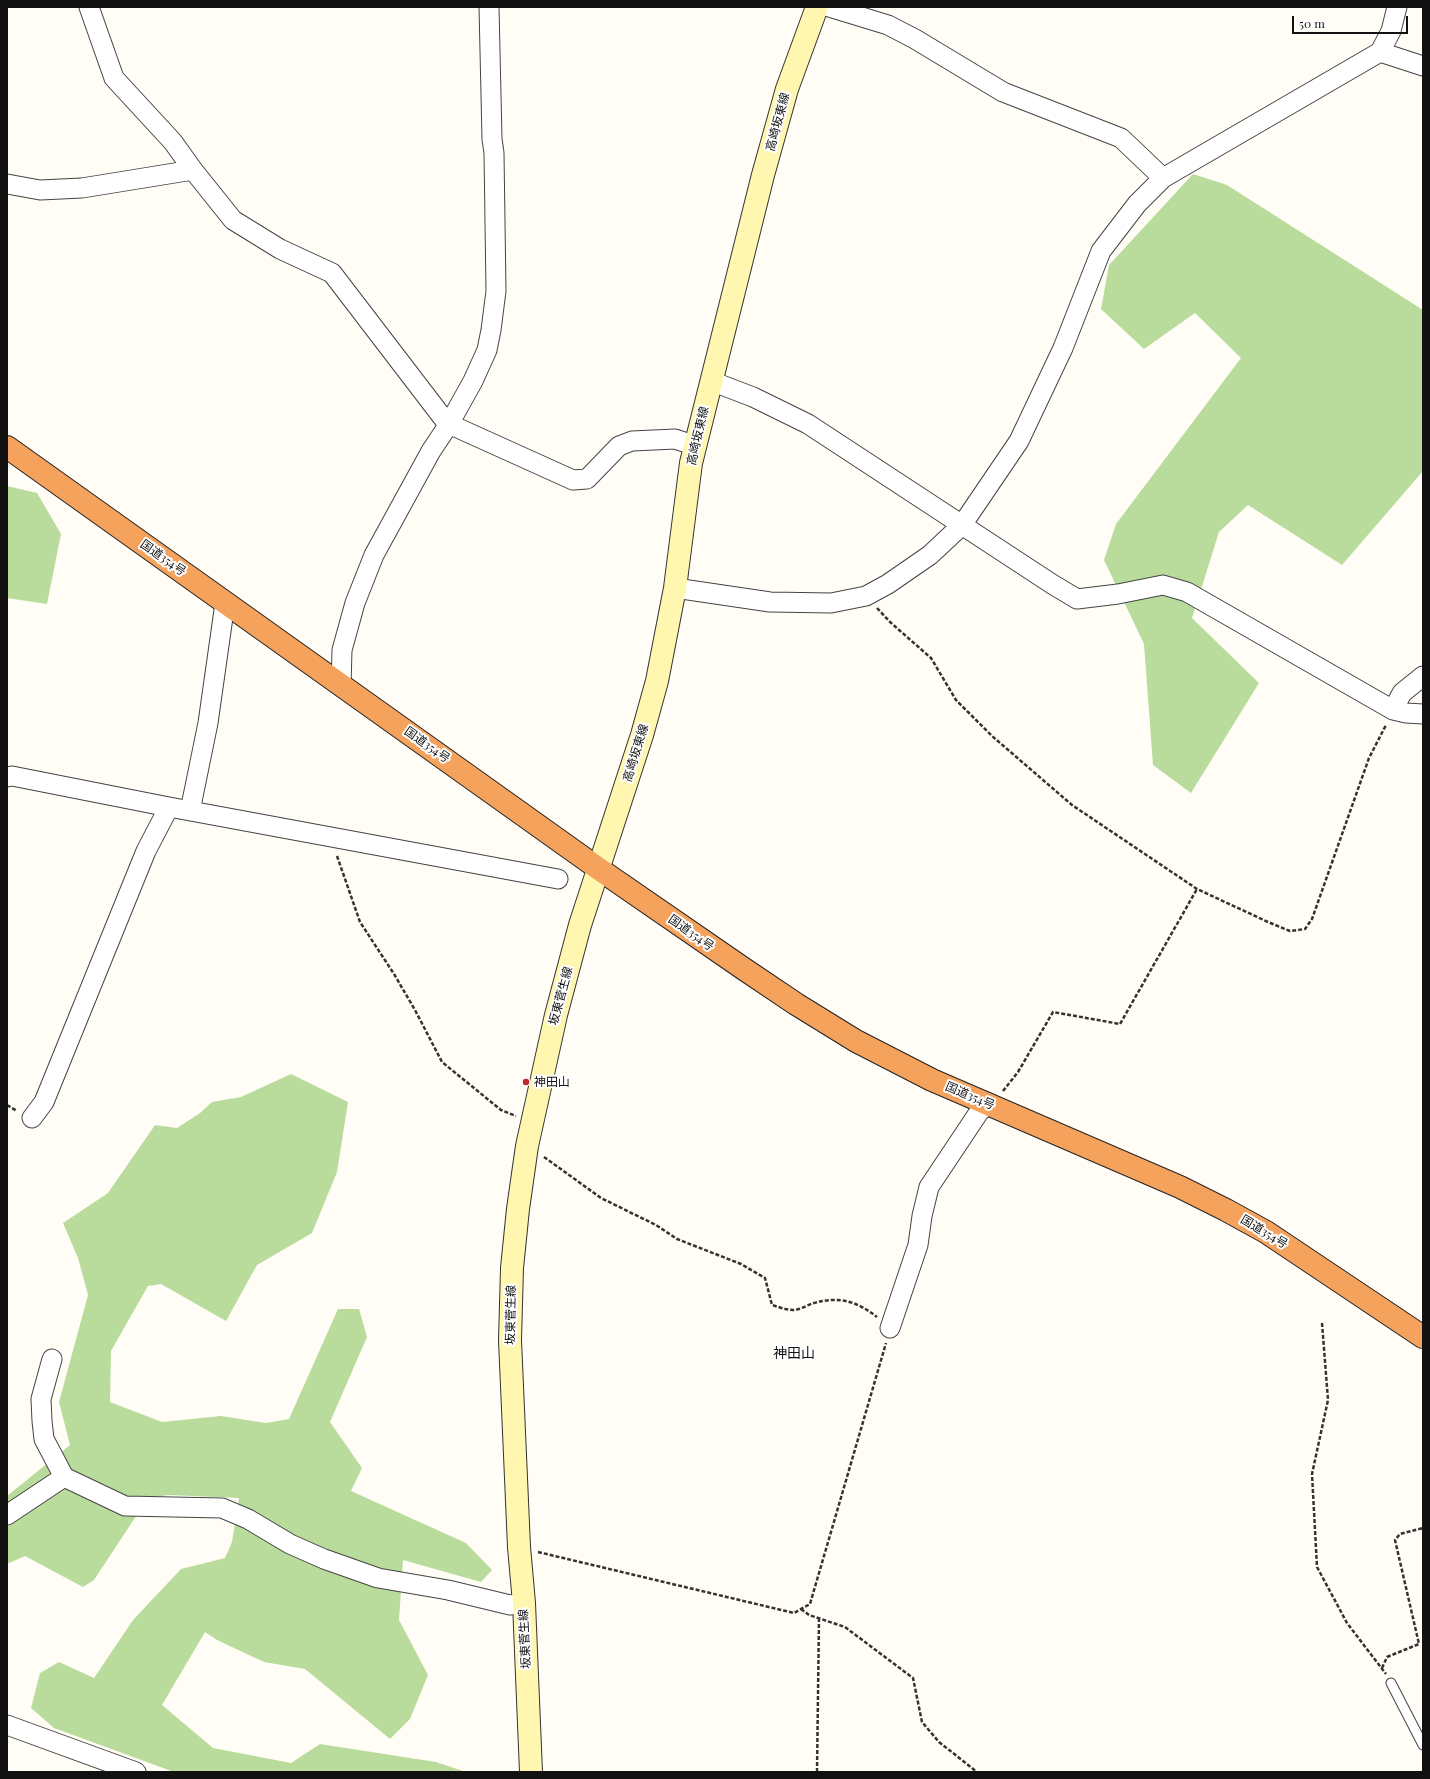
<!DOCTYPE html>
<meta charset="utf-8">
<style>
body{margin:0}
#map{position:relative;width:1430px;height:1779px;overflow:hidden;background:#fffdf5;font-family:"Playfair Display",serif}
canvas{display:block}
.frame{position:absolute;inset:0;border:8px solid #111;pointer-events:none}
.scale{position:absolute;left:1292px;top:16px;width:116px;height:18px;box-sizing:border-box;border:2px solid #111;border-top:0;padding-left:5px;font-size:12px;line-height:14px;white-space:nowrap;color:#111;-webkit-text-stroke:3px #fff;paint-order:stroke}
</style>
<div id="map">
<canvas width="1430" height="1779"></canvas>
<div class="frame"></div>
<div class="scale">50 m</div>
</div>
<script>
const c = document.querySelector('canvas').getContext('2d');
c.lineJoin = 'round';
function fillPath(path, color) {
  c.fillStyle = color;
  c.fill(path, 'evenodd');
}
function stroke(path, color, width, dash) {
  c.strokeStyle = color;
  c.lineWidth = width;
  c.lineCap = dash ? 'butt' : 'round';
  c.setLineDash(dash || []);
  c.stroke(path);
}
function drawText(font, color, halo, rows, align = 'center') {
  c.font = font + ' "Playfair Display","Noto Sans JP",serif';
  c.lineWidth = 4;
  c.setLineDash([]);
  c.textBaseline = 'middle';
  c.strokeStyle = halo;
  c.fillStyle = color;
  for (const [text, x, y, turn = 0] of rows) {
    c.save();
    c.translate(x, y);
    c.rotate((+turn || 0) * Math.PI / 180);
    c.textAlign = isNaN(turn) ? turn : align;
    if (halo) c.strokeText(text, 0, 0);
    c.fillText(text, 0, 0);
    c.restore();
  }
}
fillPath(new Path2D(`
 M1193,174L1227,185L1423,310V471L1342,565L1248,505L1219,532L1192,618L1259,683L1191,793L1153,765L1144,644L1104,560L1116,524L1241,358L1195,313L1144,349L1101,309L1109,265Z
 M7,486L37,493L61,534L47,604L7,598Z
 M291,1074L348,1102L337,1172L312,1233L257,1265L226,1321L161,1284L148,1286L111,1351L110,1402L162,1422L221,1416L266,1423L289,1419L338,1309H359L367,1337L330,1422L362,1468L351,1491L466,1543L492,1570L481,1582L403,1560L399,1620L428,1675L410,1719L390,1739L305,1669L264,1662L217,1640L205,1632L162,1705L213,1748L291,1763L320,1744L436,1762L466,1772H174L54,1728L31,1708L40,1673L59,1662L94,1678L133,1620L181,1569L225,1558L232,1542L239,1498L169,1495L148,1498L94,1580L83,1587L25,1556L7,1564V1496L70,1445L59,1402L88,1295L78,1258L63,1223L108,1193L155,1125L177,1128L200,1113L212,1102L241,1097Z`), '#b9dc9c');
const lane = new Path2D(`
 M1391,1683L1423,1745`);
const street = new Path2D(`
 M89,7L114,78L173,142L193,170L233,220L280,249L332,273L443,418L449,424L573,480L587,479L619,446L632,441L675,439L696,446
 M829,7L888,25L915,39L1003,92L1121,138L1163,178
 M1380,52L1423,66
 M7,184L40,190L82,188L193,170
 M711,381L753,397L808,424L1052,584L1077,599L1118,594L1163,585L1187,592L1393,710L1406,713L1423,714
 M675,588L770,602L831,603L866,596L888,584L930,555L962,525L1019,441L1063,348L1101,251L1137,204L1163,178L1380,52L1391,31L1397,7
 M341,686L342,650L355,603L374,555L431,451L449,424L473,381L487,350L491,330L496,291L494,153L492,139L489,7
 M1393,710L1402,693L1423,676
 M7,777L12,776L169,807L558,879
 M190,811L208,723L225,603
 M32,1118L44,1102L146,851L169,807
 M890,1328L918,1245L922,1216L929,1187L979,1112L989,1103
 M52,1359L41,1399L42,1421L44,1439L64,1477L125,1506L222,1508L248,1519L290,1544L324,1559L378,1578L448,1590L510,1605L524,1603
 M7,1515L64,1477
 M7,1725L136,1772`);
const secondary = new Path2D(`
 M531,1772L524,1603L519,1547L510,1340L512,1268L518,1209L527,1146L556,1015L580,925L642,735L657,681L675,588L691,463L763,175L787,89L817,7`);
const highway = new Path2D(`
 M7,447L599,869L744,969L796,1004L856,1041L932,1080L1180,1187L1226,1210L1266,1232L1423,1337`);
stroke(lane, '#444', 11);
stroke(street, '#444', 21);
stroke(secondary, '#333', 24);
stroke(highway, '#222', 24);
stroke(new Path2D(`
 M877,608L890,622L931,658L956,700L992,736L1072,805L1197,889L1268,922L1290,931L1305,929L1312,919L1369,758L1386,725
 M337,856L360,922L394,974L415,1010L442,1062L501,1110L516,1116
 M1003,1091L1018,1072L1053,1012L1120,1024L1197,889
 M7,1105L17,1111
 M544,1157L601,1198L656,1225L677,1239L741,1264L765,1278L772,1305C779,1307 786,1310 793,1310C800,1310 807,1305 814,1303C840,1296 856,1301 877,1317
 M1322,1323L1328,1400L1312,1474L1317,1567L1347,1623L1386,1674
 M538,1552L794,1613L810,1604L886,1343
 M801,1609L809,1615L845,1627L913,1678L922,1722L939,1742L977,1772
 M1382,1668L1387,1657L1419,1644L1395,1540L1400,1534L1423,1528
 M817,1772L819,1618`), '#333', 2.5, [4, 2]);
stroke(lane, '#fff', 9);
stroke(street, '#fff', 19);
stroke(secondary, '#fff6b0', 22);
stroke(highway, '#f5a25d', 22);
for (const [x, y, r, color] of [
 [526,1082,4,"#c4262e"]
]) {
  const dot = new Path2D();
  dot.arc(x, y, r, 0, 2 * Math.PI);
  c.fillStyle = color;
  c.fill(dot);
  stroke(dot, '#fff', 1.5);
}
drawText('12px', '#111', '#fff', [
 ["高崎坂東線",778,122,-75],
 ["高崎坂東線",698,436,-77],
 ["国道354号",163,558,35],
 ["国道354号",427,745,35],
 ["高崎坂東線",636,753,-73],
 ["国道354号",691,933,35],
 ["坂東菅生線",561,996,-75],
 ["国道354号",970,1096,23],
 ["国道354号",1264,1232,31],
 ["坂東菅生線",511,1315,-89],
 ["坂東菅生線",525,1639,-93]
]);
drawText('12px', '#111', '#fff', [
 ["神田山",534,1082]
], 'left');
drawText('14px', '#111', '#fff', [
 ["神田山",794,1354]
]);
</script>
